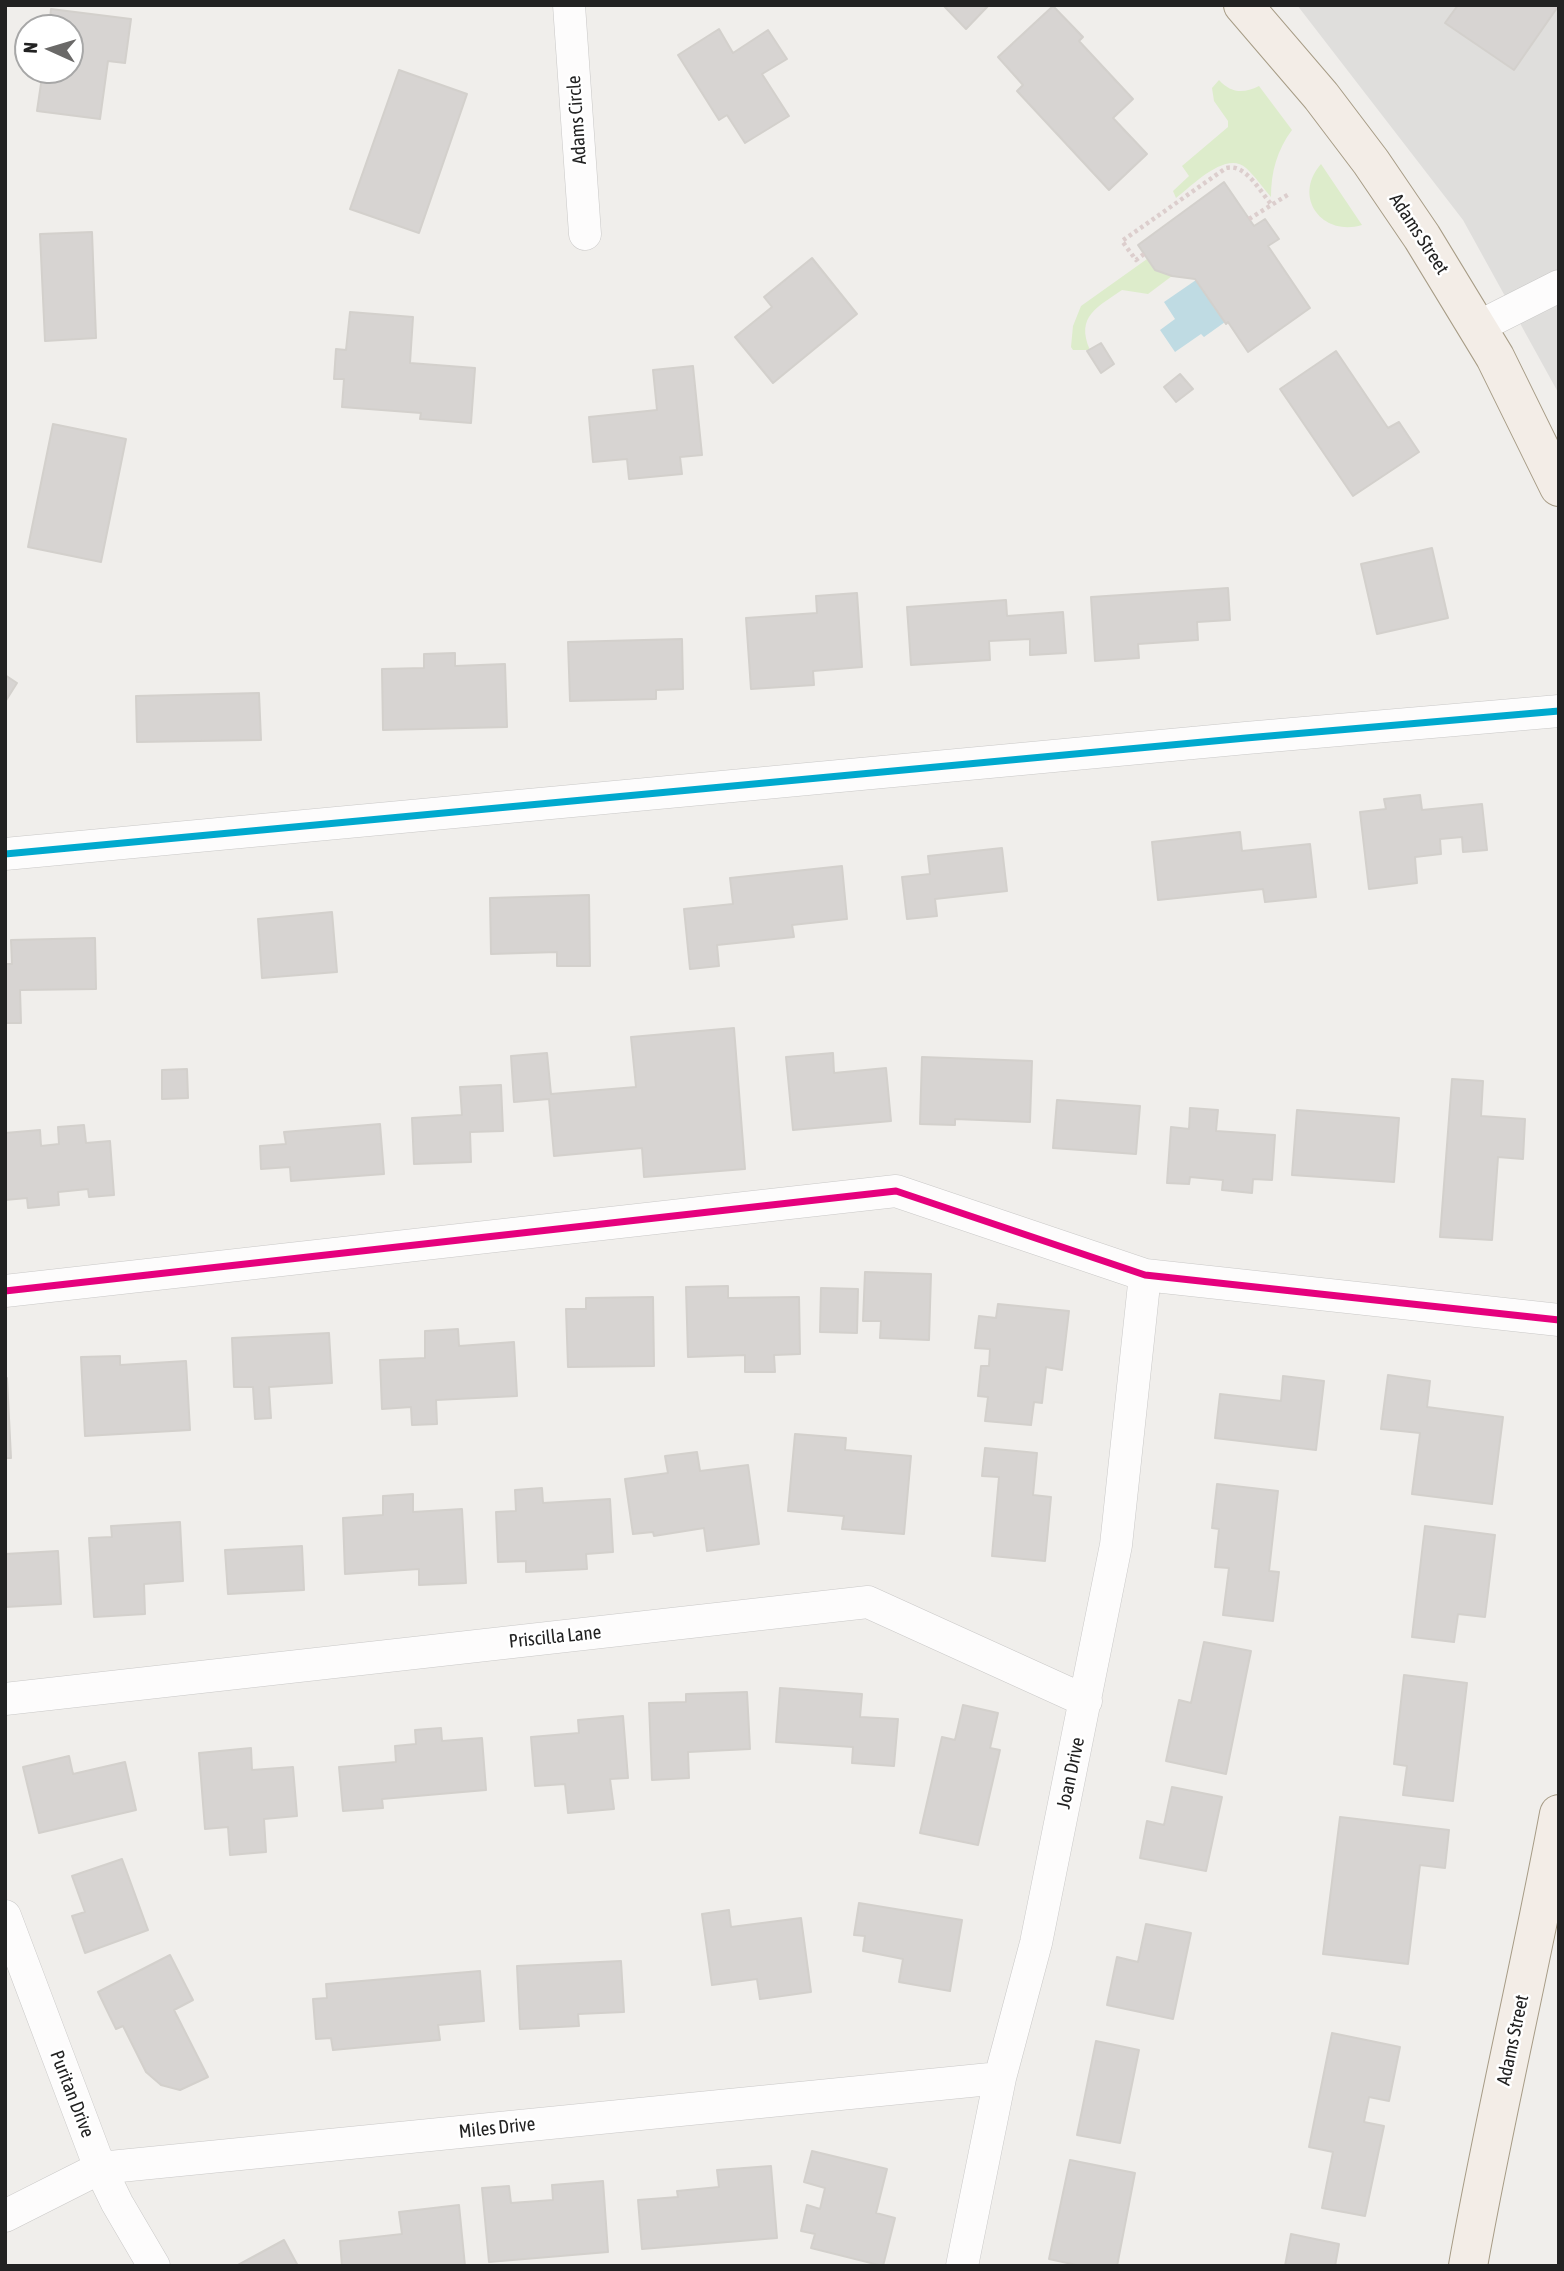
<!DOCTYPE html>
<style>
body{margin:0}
#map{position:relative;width:1564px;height:2271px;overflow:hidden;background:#f0eeeb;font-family:"Asap Condensed",sans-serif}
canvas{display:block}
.frame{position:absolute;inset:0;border:7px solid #222;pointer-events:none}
.north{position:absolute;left:14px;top:14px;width:70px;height:70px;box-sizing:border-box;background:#fff;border:2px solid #a7a7a7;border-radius:50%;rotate:274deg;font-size:19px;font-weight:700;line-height:28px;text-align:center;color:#222}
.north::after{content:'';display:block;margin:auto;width:24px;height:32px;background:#6a6968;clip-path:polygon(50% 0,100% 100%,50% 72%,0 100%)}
</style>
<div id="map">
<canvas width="1564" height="2271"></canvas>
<div class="frame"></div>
<div class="north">N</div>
</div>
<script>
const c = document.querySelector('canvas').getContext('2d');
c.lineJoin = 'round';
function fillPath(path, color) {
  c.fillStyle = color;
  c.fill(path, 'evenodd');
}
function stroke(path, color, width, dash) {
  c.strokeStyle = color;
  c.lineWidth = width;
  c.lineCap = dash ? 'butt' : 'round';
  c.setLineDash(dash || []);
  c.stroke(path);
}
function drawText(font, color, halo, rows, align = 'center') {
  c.font = font + ' "Asap Condensed",sans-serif';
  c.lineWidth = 5;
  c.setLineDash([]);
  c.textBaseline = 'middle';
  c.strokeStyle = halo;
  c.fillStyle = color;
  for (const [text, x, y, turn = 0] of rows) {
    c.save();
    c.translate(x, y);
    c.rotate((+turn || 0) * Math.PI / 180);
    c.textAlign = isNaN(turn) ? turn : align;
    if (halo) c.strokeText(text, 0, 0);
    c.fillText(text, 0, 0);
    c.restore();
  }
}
fillPath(new Path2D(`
 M1297,5H1559V394L1463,220Z`), '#dfdedc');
fillPath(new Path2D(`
 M1219,80C1231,93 1243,94 1259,86L1292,130C1277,150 1271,172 1271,197C1263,188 1255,176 1246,168C1226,150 1192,186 1176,198L1173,191L1189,176L1182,166L1228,127V121L1214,101L1212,88Z
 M1321,164L1362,225C1322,237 1292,197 1321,164Z
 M1147,259L1155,270L1172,276L1148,294L1122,290C1098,307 1075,316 1090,350H1073L1071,347L1073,326L1081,306Z`), '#ddeccb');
fillPath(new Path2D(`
 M1196,280L1225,322L1204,337L1201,334L1175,352L1160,330L1175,319L1164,302Z`), '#bfdbe3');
const building = new Path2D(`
 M943,5H989L966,29Z
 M1458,5H1559L1514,70L1445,23Z
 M1053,6L1083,37L1079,41L1133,99L1113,118L1147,154L1109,190L1017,91L1023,85L998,57Z
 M51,9L131,19L125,63L108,61L100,119L37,111L43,70H70V28H49Z
 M719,29L733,53L768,30L787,59L762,74L789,116L745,143L727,115L719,120L678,55Z
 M399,70L467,94L419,233L350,209Z
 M1224,182L1254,226L1265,219L1279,239L1268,246L1310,308L1248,352L1228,322L1226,324L1195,279L1172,276L1155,270L1138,245Z
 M92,232L96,338L45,341L40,234Z
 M812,258L857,314L773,383L735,337L772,307L764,297Z
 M350,312L413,317L410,363L475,368L471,423L420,419L421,413L342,407L344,379H334L336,349L346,350Z
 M1101,343L1114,364L1101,373L1087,351Z
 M1336,351L1388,428L1399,422L1419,452L1353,496L1280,389Z
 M693,366L702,455L680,457L682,474L629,479L627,459L593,462L589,417L657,410L653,370Z
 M1180,374L1193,389L1176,402L1164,387Z
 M53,424L126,439L101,562L28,547Z
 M1432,548L1448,618L1377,634L1361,564Z
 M1228,588L1230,620L1197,622L1198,640L1138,644L1139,658L1095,661L1091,597Z
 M857,593L862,667L813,671L814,685L751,689L746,618L817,613L816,596Z
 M1006,600L1007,616L1063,612L1066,653L1030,655V639L989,641L990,660L911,665L907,607Z
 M682,639L683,689L656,690V699L570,701L568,642Z
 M455,653V666L505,664L507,727L383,730L382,669L424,668V654Z
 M5,675L17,683L5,702Z
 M259,693L261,740L137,742L136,696Z
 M1420,795L1422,810L1482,804L1487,850L1463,852L1462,837L1440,839L1441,854L1415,857L1417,883L1369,889L1360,812L1386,809L1384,799Z
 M1240,832L1242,851L1310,844L1316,897L1265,902L1263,889L1158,900L1152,842Z
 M1002,848L1007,891L935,899L937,916L907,919L902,877L930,874L928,856Z
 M842,866L847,919L792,925L794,937L717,945L719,966L690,969L684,909L733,904L730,878Z
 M589,895L590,966H557V952L491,954L490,898Z
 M332,912L337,972L262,978L258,919Z
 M95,938L96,989L20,990L21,1023H5V964H12L11,940Z
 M734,1028L745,1169L644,1177L642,1148L554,1156L549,1099L514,1102L511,1056L547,1053L551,1094L636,1087L631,1037Z
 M833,1053L834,1073L886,1068L891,1121L793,1130L786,1057Z
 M922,1057L1032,1061L1030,1122L955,1119V1125L920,1124Z
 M187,1069L188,1098L162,1099V1070Z
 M1452,1079L1483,1081L1481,1116L1525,1119L1523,1159L1498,1157L1492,1240L1440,1237Z
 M501,1085L503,1131L470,1132L471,1162L414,1164L412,1118L462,1115L460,1087Z
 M1057,1100L1140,1106L1136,1154L1053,1148Z
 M1190,1108L1218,1110L1216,1131L1275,1135L1272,1180L1253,1179L1252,1193L1222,1190L1223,1180L1190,1177L1189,1184L1167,1183L1171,1127L1189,1129Z
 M1297,1110L1399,1118L1394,1182L1292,1175Z
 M380,1124L384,1174L291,1181L290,1167L261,1169L260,1146L286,1144L284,1132Z
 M84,1125L86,1143L110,1141L114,1195L89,1197L88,1189L58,1192L59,1205L28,1208L27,1198L5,1200V1133L40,1130L41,1146L59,1144L58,1127Z
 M865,1272L931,1274L929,1340L880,1338L881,1321H863Z
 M728,1286V1298L799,1297L800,1354L774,1355L775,1372H745V1355L688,1357L686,1287Z
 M821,1288L858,1289L857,1333L820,1332Z
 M653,1297L654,1366L568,1367L566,1309H586V1298Z
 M998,1304L1069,1311L1062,1370L1046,1367L1042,1403L1034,1402L1031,1425L985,1421L988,1397L978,1396L981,1366H989L990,1349L975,1348L979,1316L996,1318Z
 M458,1329L459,1346L514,1342L517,1396L436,1400L437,1424L412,1425L411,1407L382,1409L380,1360L425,1358V1331Z
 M329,1333L332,1383L269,1387L271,1418L255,1419L253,1387H234L232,1338Z
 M120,1356V1365L186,1361L190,1430L85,1436L81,1357Z
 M1388,1375L1430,1381L1427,1407L1503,1417L1492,1504L1412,1494L1420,1433L1381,1429Z
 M1283,1376L1324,1381L1316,1450L1215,1438L1220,1394L1281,1401Z
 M5,1378H7L11,1458H5Z
 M795,1434L846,1438L845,1450L911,1456L904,1534L842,1529L844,1516L788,1511Z
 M985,1448L1037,1453L1033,1495L1051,1497L1045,1561L992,1556L999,1477L982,1476Z
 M697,1452L700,1471L748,1465L759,1544L707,1551L704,1528L654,1536L653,1532L633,1534L625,1479L668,1473L665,1456Z
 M1217,1484L1278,1491L1269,1571L1279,1572L1273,1621L1223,1615L1229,1568L1215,1567L1219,1529L1212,1528Z
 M542,1488L543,1503L610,1499L613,1552L586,1554L587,1569L526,1572V1561L498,1562L496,1512L516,1511L515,1490Z
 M413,1494V1512L462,1509L466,1583L419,1585V1569L345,1574L343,1518L383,1515V1496Z
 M180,1522L183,1581L144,1584L145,1614L94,1617L89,1538L112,1537L111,1526Z
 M1425,1526L1495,1535L1485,1617L1458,1614L1454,1642L1412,1637Z
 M302,1546L304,1590L228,1594L225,1550Z
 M58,1551L61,1604L5,1607V1554Z
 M1204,1642L1251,1651L1226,1774L1166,1761L1179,1700L1191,1703Z
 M1404,1675L1467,1683L1453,1801L1403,1795L1407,1766L1394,1764Z
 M780,1688L862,1694L860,1717L898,1719L894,1766L852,1763L853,1747L776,1742Z
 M747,1692L750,1749L688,1752L689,1778L652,1780L649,1703L686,1702V1694Z
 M963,1705L998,1713L990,1748L1000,1750L978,1845L920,1833L942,1737L955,1740Z
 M623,1716L628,1778L610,1779L614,1809L568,1813L565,1784L535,1786L531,1737L579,1733L578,1720Z
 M441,1728L442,1741L482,1738L486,1790L382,1799L383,1808L343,1811L339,1767L396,1762L395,1746L416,1744L415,1730Z
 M251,1748L252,1770L293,1767L297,1816L264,1819L266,1852L230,1855L228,1827L205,1829L199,1753Z
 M69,1756L73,1774L125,1762L136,1810L39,1833L23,1767Z
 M1172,1787L1222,1797L1206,1871L1140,1858L1147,1821L1164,1825Z
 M1340,1817L1449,1830L1445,1868L1420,1865L1408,1964L1323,1954Z
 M122,1859L148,1930L85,1953L72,1916L85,1912L72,1876Z
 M859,1903L962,1920L950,1991L899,1982L903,1959L863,1951L865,1936L854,1935Z
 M729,1910L731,1927L801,1918L811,1992L760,1999L757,1979L712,1985L702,1914Z
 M1146,1924L1191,1933L1173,2019L1107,2005L1117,1957L1138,1962Z
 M170,1955L193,2000L174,2010L208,2077L180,2090L161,2085L146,2072L123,2026L116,2029L98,1992Z
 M621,1961L624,2012L578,2014L579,2026L520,2029L517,1966Z
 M480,1971L484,2021L438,2025L440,2040L333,2050L331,2038L316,2039L313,1999L327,1998L326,1984Z
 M1332,2033L1400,2047L1389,2101L1369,2097L1364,2122L1384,2126L1365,2216L1322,2208L1333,2152L1309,2147Z
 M1096,2041L1139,2050L1120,2143L1077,2135Z
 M812,2151L887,2169L876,2213L895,2218L883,2266L811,2248L815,2234L801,2231L807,2205L820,2209L825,2188L804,2182Z
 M1070,2160L1135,2173L1117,2266H1081L1049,2259Z
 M771,2166L777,2238L642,2249L638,2200L678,2197L677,2191L719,2187L717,2170Z
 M603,2181L608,2252L489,2262L482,2188L509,2186L511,2203L553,2200L552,2185Z
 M459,2205L465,2266H342L340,2241L402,2234L399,2212Z
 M1291,2234L1339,2244L1335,2266H1285Z
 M284,2240L298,2266H238V2265Z`);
fillPath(building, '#d7d4d2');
stroke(building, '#d3d0cc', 2);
const minor = new Path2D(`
 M569,5L585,234
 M1478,327L1559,286
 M5,854L1246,738L1559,711
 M5,1291L896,1191L1145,1275L1559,1320
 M5,1699L868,1602L1086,1701
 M5,1916L100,2168L117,2203L154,2266
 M5,2216L100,2168L1000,2078
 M962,2266L1000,2078L1036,1943L1116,1545L1145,1275`);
const primary = new Path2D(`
 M1243,5L1321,96L1371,162L1422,237L1495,357L1559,487
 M1468,2266C1495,2114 1531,1965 1559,1814`);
stroke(minor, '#c9c8c7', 33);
stroke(primary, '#a79c86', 40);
stroke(new Path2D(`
 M1249,219L1289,194
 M1144,254L1136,260L1122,241L1226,168C1246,163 1260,192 1272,205`), '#dccecd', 4.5, [3.5, 3.5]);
stroke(minor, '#fdfcfc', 32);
stroke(primary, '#f3ede7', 38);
stroke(new Path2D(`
 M5,854L1246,738L1559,711`), '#00a9ce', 7);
stroke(new Path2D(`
 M5,1291L896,1191L1145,1275L1559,1320`), '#e5007d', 7);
drawText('19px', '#222', '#fff', [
 ["Adams Circle",577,120,-94],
 ["Adams Street",1419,234,57],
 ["Priscilla Lane",555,1637,-6],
 ["Joan Drive",1071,1773,-78],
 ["Adams Street",1513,2040,-78],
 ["Puritan Drive",72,2094,69],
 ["Miles Drive",497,2128,-6]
]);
</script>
